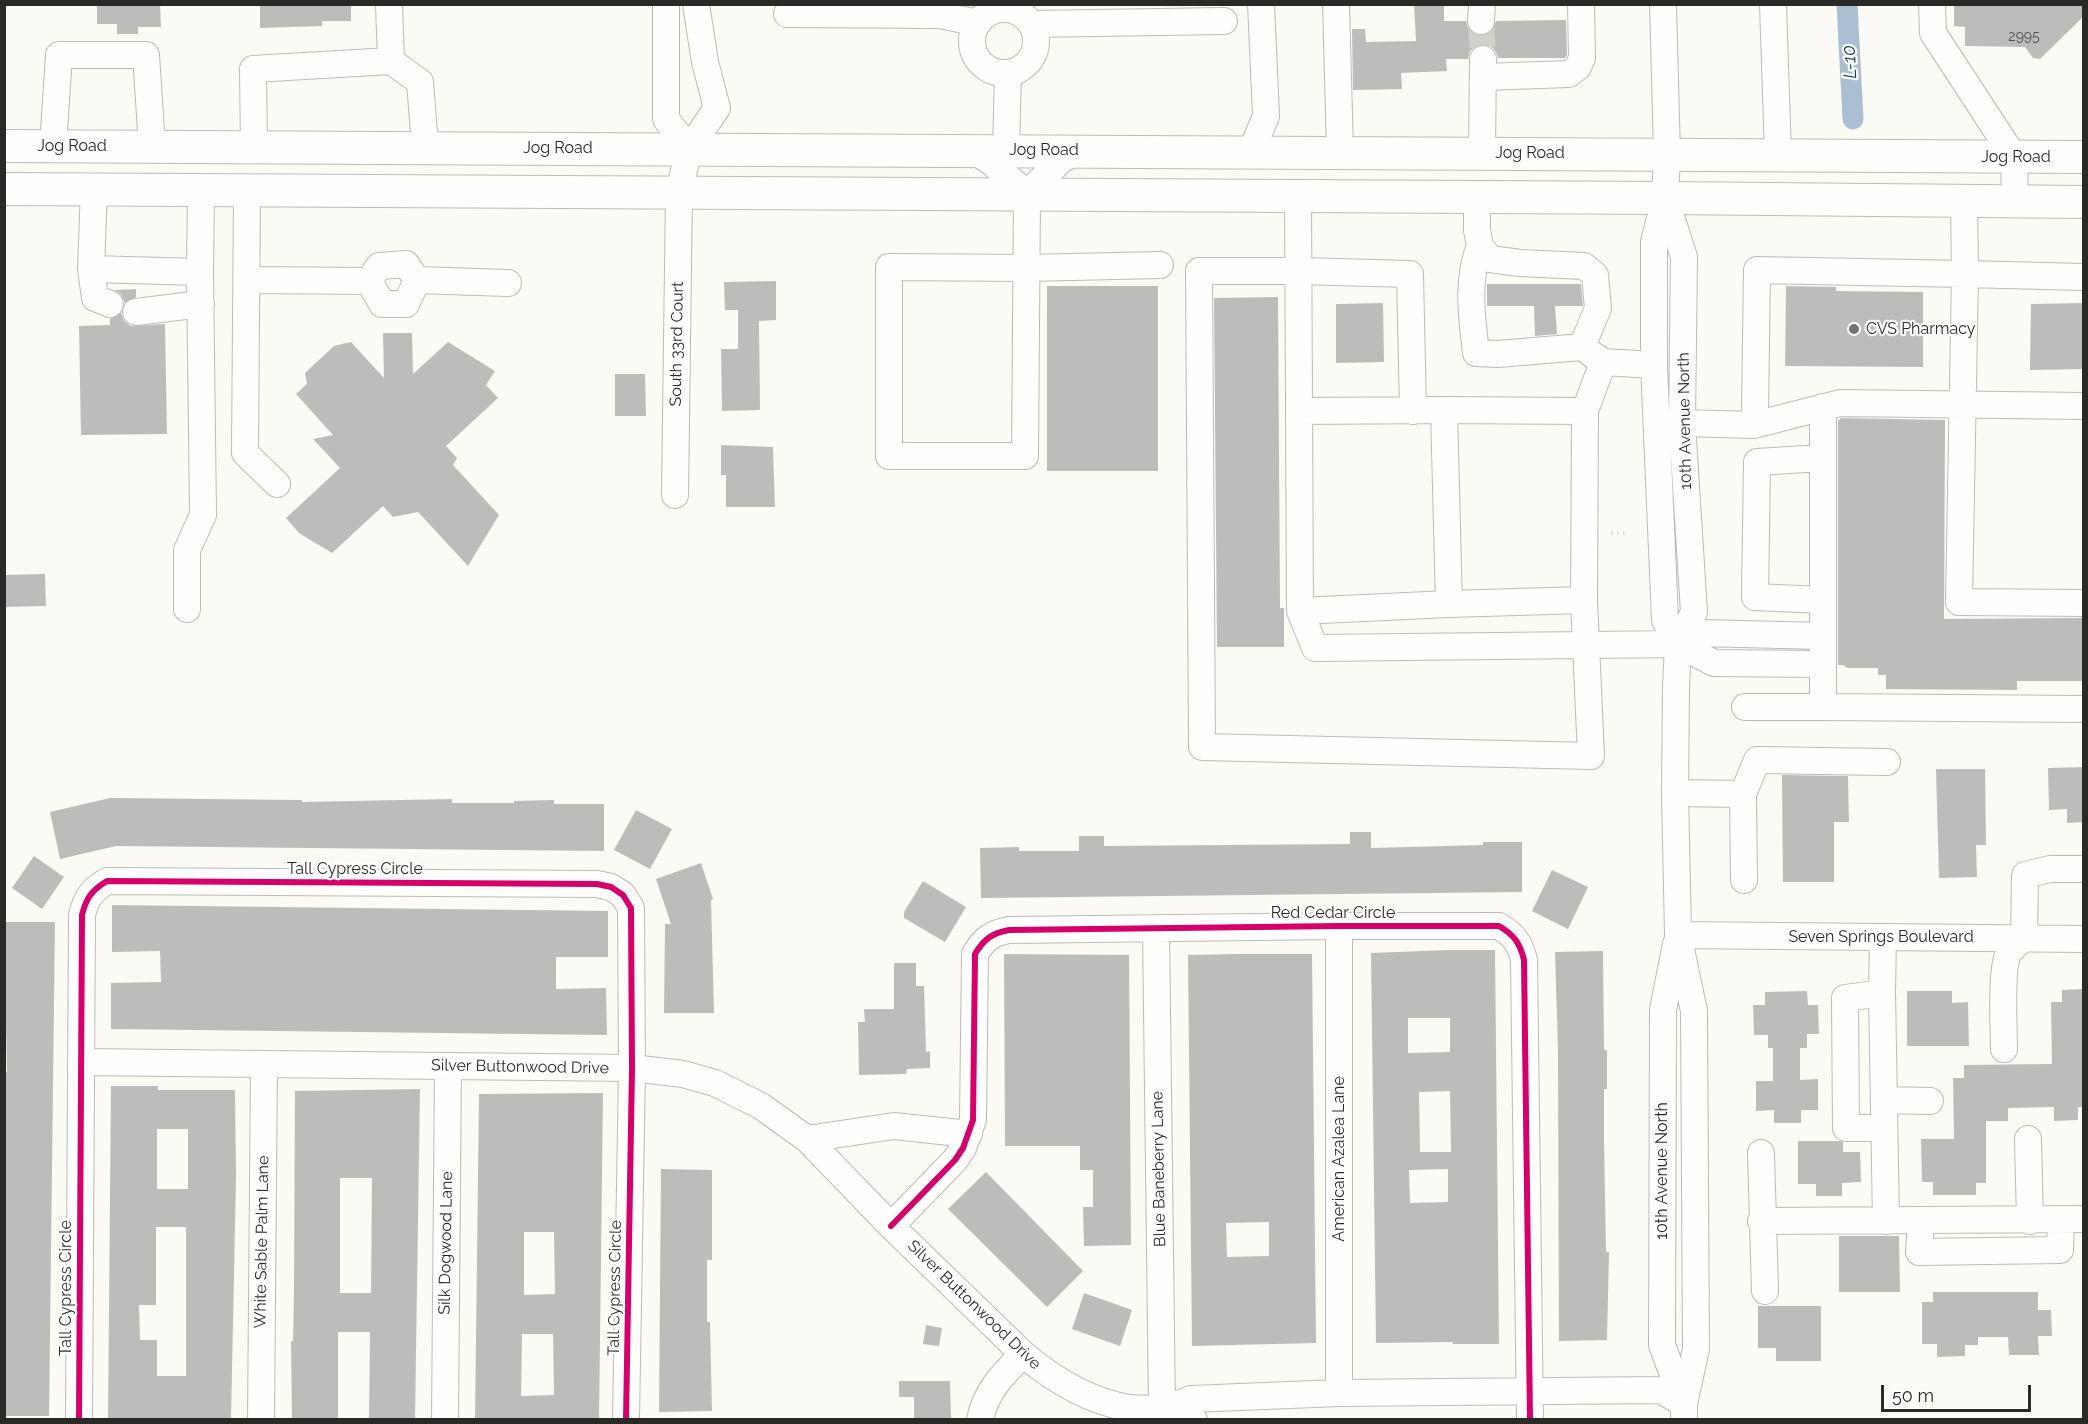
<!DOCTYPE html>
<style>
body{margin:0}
#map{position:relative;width:2088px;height:1424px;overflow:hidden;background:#fcfaf4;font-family:Raleway,sans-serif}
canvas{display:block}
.frame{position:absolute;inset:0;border:6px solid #2a2925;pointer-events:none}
.scale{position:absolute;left:1881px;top:1385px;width:150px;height:27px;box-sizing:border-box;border:3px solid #2a2925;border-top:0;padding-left:8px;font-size:18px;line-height:21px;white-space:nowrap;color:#2a2925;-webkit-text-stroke:4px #fff;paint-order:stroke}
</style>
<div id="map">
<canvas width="2088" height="1424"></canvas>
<div class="frame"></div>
<div class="scale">50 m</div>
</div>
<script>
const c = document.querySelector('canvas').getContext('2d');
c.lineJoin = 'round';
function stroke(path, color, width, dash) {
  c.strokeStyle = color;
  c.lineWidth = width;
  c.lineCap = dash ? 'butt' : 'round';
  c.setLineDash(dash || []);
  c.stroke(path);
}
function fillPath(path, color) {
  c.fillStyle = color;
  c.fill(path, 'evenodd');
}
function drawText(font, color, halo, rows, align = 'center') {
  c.font = font + ' Raleway,sans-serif';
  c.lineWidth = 4.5;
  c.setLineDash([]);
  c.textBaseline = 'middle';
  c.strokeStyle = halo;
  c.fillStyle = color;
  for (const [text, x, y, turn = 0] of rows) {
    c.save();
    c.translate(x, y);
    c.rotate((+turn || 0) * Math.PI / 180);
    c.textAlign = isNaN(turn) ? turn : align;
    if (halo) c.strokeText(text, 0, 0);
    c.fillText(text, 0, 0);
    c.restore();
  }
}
stroke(new Path2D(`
 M1847,4L1853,119`), '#aabfd2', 21);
fillPath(new Path2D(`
 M97,4H160L161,27H138V34H117V24H97Z
 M260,4H351V21H322V26L260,28Z
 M1414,4H1444V21H1466L1468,28L1472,33L1480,36L1487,35L1493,30L1496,21L1566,20L1567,55L1565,58H1498L1496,52L1491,46L1483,44L1476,46L1470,51L1468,59H1446L1447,71L1401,73L1402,89L1353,90L1352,29H1365L1366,42L1416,41Z
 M1954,4H2084V16L2040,59L2033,58L2025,47L1965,46V27L1954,26Z
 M776,281V320L759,321L760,410L722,411L721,349H738V310H725L724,282Z
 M1487,284H1581L1583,306H1555L1557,334L1535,336L1534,306H1487Z
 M1047,286H1158V471H1047Z
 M1786,286L1836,287V291L1923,292V367L1785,366Z
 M136,289V297L125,303L121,294L114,290Z
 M1278,297L1280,608H1284V647H1217L1214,298Z
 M1383,303L1384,362L1336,363V304Z
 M2084,303V369L2030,370L2031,304Z
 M121,313L124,321L131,326L165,324L167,434L81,435L79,326L110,325V319Z
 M383,333H412L413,374L448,342L495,371L486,385L498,398L446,446L457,458L453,465L499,515L468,566L418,512L393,517L383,506L332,553L299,533L286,518L340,468L313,439L333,435L296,394L307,384L305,373L334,346L351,342L384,378Z
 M615,374H645L646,416H615Z
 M1841,418L1945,420L1944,619L2084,618V681H2017V690L1886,689V675H1878V668H1847L1843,665H1838V421Z
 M721,445L773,447L775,507H726V475H721Z
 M45,574L46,606L4,607V575Z
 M2084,767V822L2067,823V809L2049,810L2048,768Z
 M1936,769H1985L1986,845H1976L1977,877L1939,878Z
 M1782,775L1848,776L1849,822H1834V882H1783Z
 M110,798L302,800V802L452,799V803H514V801L554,800V804H604V851L116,846L60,859L50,812Z
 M636,810L672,829L650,869L614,850Z
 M1350,832H1371V848L1483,845V842H1522V892L981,898L980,848L1019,847V851H1079V836H1104V846L1350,844Z
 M34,856L64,877L42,909L12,888Z
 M701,863L713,899L711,900L714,1013H664L665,924H671L656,879Z
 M1552,870L1588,887L1568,929L1532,911Z
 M923,881L966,907L945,942L904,918V912Z
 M112,905L608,911V957H556V989L606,988L607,1035L111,1029V983L161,982L160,951L112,952Z
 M4,922H55L49,1416H4V1072H7Z
 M1449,950H1495L1499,1344H1453V1342L1376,1343L1371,953ZM1408,1018H1450V1052L1408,1053ZM1450,1091L1451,1152H1420L1419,1092ZM1448,1169V1202L1410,1203L1409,1170Z
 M1603,951L1604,1050H1607V1089H1604V1140L1606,1252H1609L1607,1340L1559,1341L1558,1051L1555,952Z
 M1004,954L1129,955L1131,1245L1084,1246L1083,1207H1093V1170H1080V1146H1005Z
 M1237,954H1312L1316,1343L1192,1346L1188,955ZM1269,1222V1256L1227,1257L1226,1223Z
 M894,963H916V986H924L926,1052L930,1051V1068L907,1069L906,1074L859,1075L858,1022H865L864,1009H894Z
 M2084,989V1107H2078V1120L2054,1121V1107L2008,1108V1121H1986V1183H1976V1195H1933V1182H1922L1921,1139H1954L1953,1078H1964V1065L2052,1064L2051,1002H2062V990Z
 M1807,991L1808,1005H1818L1819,1034H1807V1048H1800V1080L1818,1079V1110H1801V1123H1774V1110L1756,1111V1081H1773V1048H1768V1035H1754L1753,1005H1765V992Z
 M1907,991H1952V1003L1968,1002L1969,1046H1907Z
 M111,1086H158V1090H235L236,1177L231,1419H108ZM157,1129H188V1189H157ZM156,1227H186V1376H157V1340H140L139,1305H156Z
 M420,1089L415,1419H369L370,1332H338V1419H292L291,1341H293L294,1292L295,1091ZM340,1178H372L371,1293H340Z
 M603,1093L599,1419H475L479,1094ZM524,1232H554L555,1294L524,1295ZM522,1334H553L554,1395L521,1396Z
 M1798,1141H1838L1843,1142V1152H1860L1861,1182L1842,1183V1196H1816V1184H1798Z
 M661,1169L712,1170V1260H707V1322H710L712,1411L659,1412Z
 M986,1172L1083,1271L1047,1307L948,1209Z
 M1839,1236H1899L1900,1292H1839Z
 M1933,1292H2038V1310H2051L2052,1336H2038L2039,1355H2009L2008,1337H1978V1345H1965V1356L1937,1357V1344H1922V1302H1933Z
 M1084,1293L1132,1310L1120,1346L1072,1329Z
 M1758,1306H1821V1361H1776V1348H1758Z
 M926,1325L942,1328L939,1346L923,1344Z
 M899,1381H950L951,1419H914V1397H899Z`), '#bebcbb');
stroke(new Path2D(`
 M1481,21L1483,59`), '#d2d0cb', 26, [26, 13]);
const minor = new Path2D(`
 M389,4L391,61
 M666,4V119L689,149
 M1336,4L1340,152
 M1663,4L1667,155L1665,198L1654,242V365L1665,620L1678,644
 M1773,4L1778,155
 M1932,4L1933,33L2014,157L2015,201
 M972 41a32 32 0 1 1 64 0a32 32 0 1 1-64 0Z
 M787,14L940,15L978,23
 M1481,21L1482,4
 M1031,24L1224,21
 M1483,77L1569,74L1578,67L1582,58L1581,4
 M53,146L59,55H146L152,146
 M254,147L253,69L391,61L420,82L425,147
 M973,150L991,162L1027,194L1025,456H889V267L1026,268L1160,265
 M1006,150L1008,73
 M1251,152L1266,116L1261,4
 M1482,153L1483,59
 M94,190L91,269L200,272L201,190
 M247,190L245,453L277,484
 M1027,194L1061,160L1080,150
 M1298,196L1300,611L1449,604L1444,410L1299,411
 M1477,197V230L1480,246L1490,259L1520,263L1584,266L1595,275L1598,308L1582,347L1498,354L1476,353C1472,318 1466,280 1480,246
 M1665,198L1684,257L1682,423L1694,612L1678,644L1676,687L1675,793L1678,935L1694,1011L1696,1349L1684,1404V1420
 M1964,201L1965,274L2084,277
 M91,269L95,298L110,304
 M247,280L369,281L379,266L406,264L417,280L508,283
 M369,281L382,304H406L417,280
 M136,312L201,304
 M1582,347L1603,362L1654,365
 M1823,407V707L2084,709
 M1444,410L1585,411L1584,600L1449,604
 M1413,411L1410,274L1299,271H1199L1202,747L1591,756L1584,600
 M1585,411L1603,362
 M1755,411L1757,270L1965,274L1959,602L2084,603
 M1682,423L1754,425L1840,403L2084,406
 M675,495L679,192L689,149L717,108L705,62L696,4
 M1822,600L1755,597L1757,462L1823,458
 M187,609V550L203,515L200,272
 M1300,611L1315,648L1678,644L1700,633L1822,636
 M1678,644L1714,663L1822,664
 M1745,707H1823
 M1675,793L1743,794L1757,760L1887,762
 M1743,794L1744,880
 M1156,928L1162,1410
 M1678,935L2084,939
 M1883,937L1882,993L1886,1221
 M1676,944L1663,1010L1662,1345L1684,1404
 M1882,993L1845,998L1846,1128H1884
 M2004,1049C2004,1031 2000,963 2010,951C2014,946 2020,942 2024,938L2025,875L2050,869H2084
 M81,1062L632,1068L683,1074L715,1083L761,1106L807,1139L891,1226L1023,1354C1054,1380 1089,1402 1130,1408C1141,1409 1152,1408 1163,1410C1173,1412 1184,1416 1194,1420
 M1884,1100L1930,1101
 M807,1139L894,1126L969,1134
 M2028,1139L2030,1221
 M1761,1153L1765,1291
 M1761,1221L2084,1219
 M1921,1221L1919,1252L2060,1250L2061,1221
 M891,1226L955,1160L963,1148L973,1120L975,954C984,939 992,933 1009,930L1339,926H1499C1514,935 1520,943 1524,960L1530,1420
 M1339,1393V926
 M1162,1410L1191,1399L1339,1393L1661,1390L1684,1404
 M79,1420L82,915C86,898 92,890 107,881L597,884L611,887L623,895L631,908L632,1068L626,1420
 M261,1420L264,1064
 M445,1420L448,1066
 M980,1420C985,1392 1004,1373 1023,1354`);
const major = new Path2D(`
 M4,146L2084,157
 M4,189L1665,198L2084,202`);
stroke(minor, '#bdbbb7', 28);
stroke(major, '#bdbbb7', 34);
stroke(new Path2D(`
 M1611,533H1627`), '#dcdbd9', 4, [1.5, 4.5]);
stroke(minor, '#fffefd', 26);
stroke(major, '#fffefd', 32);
stroke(new Path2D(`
 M891,1226L955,1160L963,1148L973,1120L975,954C984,939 992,933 1009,930L1339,926H1499C1514,935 1520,943 1524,960L1530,1420
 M79,1420L82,915C86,898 92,890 107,881L597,884L611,887L623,895L631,908L632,1068L626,1420`), '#d6006c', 6);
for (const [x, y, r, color] of [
 [1854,329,6,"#74726d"]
]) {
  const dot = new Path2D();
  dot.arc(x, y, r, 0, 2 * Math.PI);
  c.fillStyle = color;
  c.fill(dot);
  stroke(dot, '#fff', 2);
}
drawText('14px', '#4f4e4a', null, [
 ["2995",2024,37]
]);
drawText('16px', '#2a2925', '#fff', [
 ["Jog Road",72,146],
 ["Jog Road",558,148],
 ["Jog Road",1044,150],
 ["Jog Road",1530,153],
 ["Jog Road",2016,157],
 ["South 33rd Court",677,344,-89],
 ["10th Avenue North",1685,421,-91],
 ["Tall Cypress Circle",355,869],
 ["Red Cedar Circle",1333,913],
 ["Seven Springs Boulevard",1881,937],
 ["Silver Buttonwood Drive",520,1067,1],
 ["American Azalea Lane",1339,1159,-90],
 ["Blue Baneberry Lane",1159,1169,-91],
 ["10th Avenue North",1662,1171,-90],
 ["White Sable Palm Lane",262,1242,-89],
 ["Silk Dogwood Lane",446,1243,-89],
 ["Tall Cypress Circle",66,1288,-90],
 ["Tall Cypress Circle",615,1288,-89],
 ["Silver Buttonwood Drive",974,1305,44]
]);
drawText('16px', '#2a2925', '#fff', [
 ["CVS Pharmacy",1866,329]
], 'left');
drawText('italic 18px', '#0a3e65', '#fff', [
 ["L-10",1850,62,-93]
]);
</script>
